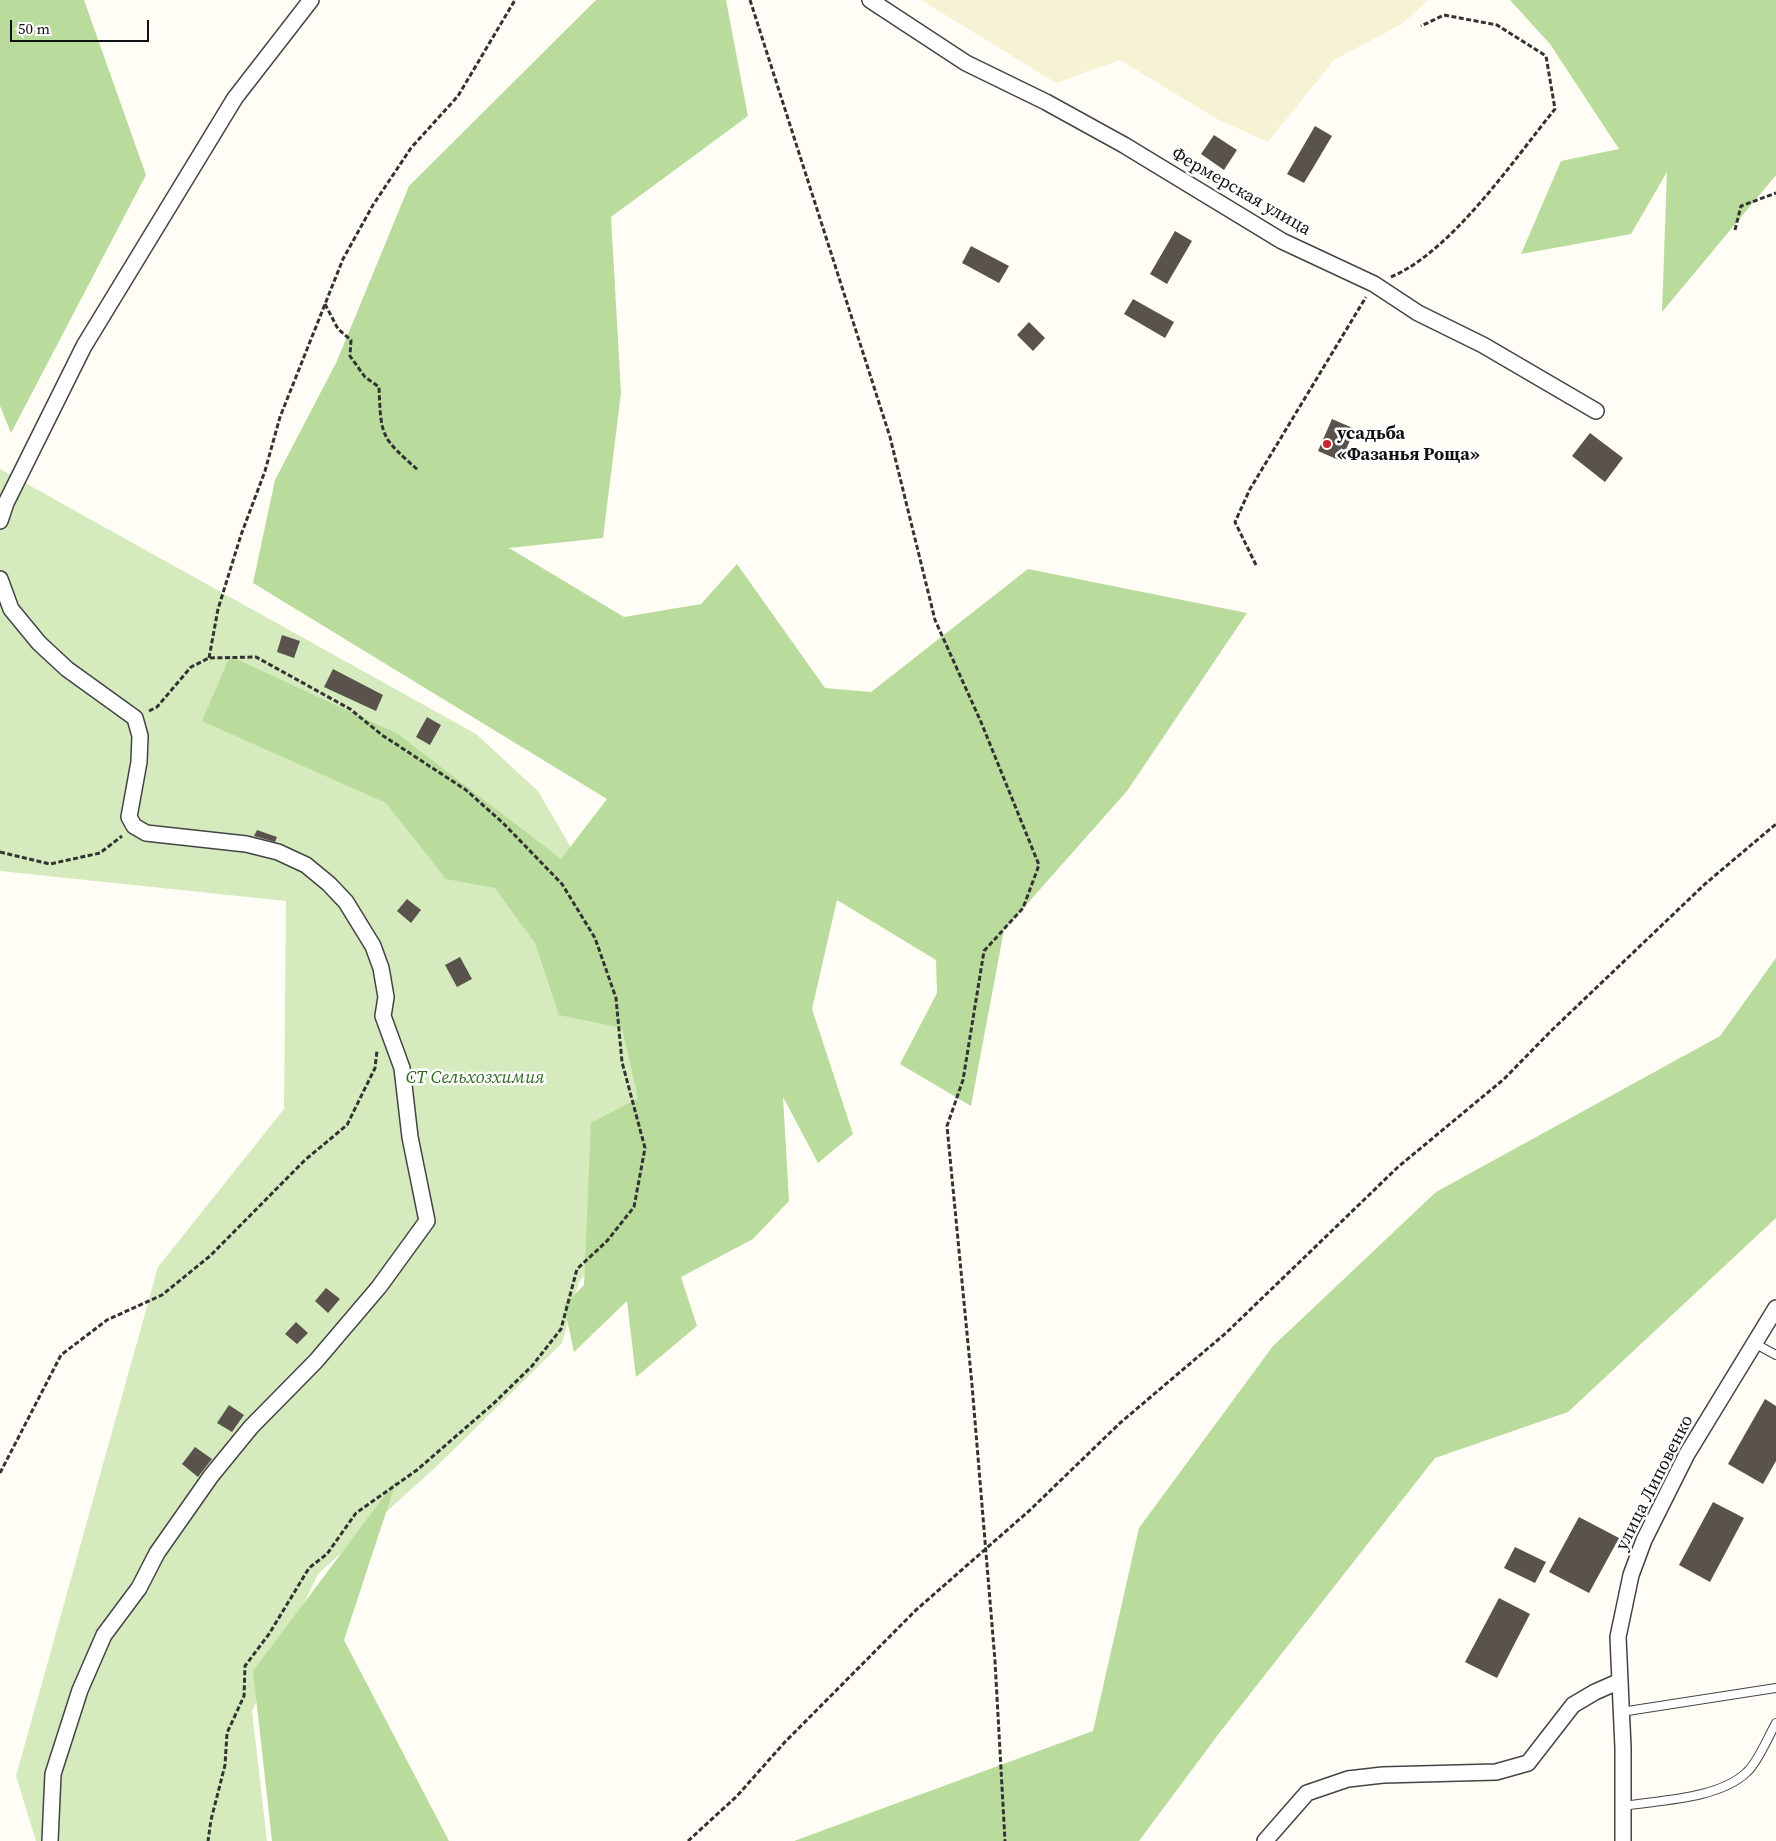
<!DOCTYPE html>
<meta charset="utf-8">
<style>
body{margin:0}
#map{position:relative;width:1776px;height:1841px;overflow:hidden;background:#fffdf5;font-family:"Source Serif 4",serif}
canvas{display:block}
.scale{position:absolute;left:10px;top:20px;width:139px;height:22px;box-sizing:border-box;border:2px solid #111;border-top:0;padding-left:6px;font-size:15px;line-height:18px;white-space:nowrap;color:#111;-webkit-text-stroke:4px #fff;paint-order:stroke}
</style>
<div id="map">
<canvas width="1776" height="1841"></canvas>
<div class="scale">50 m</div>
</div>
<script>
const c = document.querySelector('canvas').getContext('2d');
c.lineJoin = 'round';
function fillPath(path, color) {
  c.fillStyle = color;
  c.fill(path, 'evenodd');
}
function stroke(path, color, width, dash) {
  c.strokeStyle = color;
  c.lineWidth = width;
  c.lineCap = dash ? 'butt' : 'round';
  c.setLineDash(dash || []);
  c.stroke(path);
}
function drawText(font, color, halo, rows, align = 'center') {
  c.font = font + ' "Source Serif 4",serif';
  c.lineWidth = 5;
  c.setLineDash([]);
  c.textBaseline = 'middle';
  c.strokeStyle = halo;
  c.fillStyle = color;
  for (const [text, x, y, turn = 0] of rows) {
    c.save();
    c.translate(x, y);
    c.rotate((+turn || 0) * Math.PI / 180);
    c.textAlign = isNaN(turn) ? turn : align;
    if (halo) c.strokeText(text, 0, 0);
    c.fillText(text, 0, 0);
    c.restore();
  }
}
fillPath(new Path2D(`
 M921,0H1428L1402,24L1334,60L1268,142L1217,119L1120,60L1056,83Z`), '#f6f3d4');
fillPath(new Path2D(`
 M0,469L476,734L538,791L607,909L678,1050L606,1248L579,1282L562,1343L439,1464L318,1574L252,1711L267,1841H36L16,1776L158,1267L284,1109L286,901L0,871Z`), '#d5ebbd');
fillPath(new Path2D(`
 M0,0H84L146,175L11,433L0,406Z
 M596,0H726L748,116L611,217L621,393L603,538L509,548L624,617L701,604L737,564L825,688L871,692L1028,569L1247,613L1127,791L1004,930L971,1106L900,1064L937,993L936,960L837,900L812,1009L853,1134L818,1163L783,1097L789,1201L753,1239L681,1277L697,1326L636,1377L627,1301L574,1352L564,1305L584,1285L591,1123L638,1098L622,1028L559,1015L535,943L495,888L446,879L386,803L202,721L230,656L398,734L561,859L607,799L253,583L275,480L337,361L409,186Z
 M1510,0H1776V175L1662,312L1667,172L1631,234L1521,254L1561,161L1619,149L1550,44Z
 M1776,958V1218L1568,1412L1435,1458L1217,1736L1139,1841H794L1093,1731L1139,1528L1273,1346L1436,1192L1720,1036Z
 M397,1479L344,1640L449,1841H272L253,1671Z`), '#b9dc9c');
fillPath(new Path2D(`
 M1315,126L1332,136L1304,183L1287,174Z
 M1214,135L1237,150L1224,170L1201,154Z
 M1175,231L1192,241L1167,284L1150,274Z
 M971,246L1009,266L999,283L962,263Z
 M1133,299L1174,322L1165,338L1124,314Z
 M1029,322L1045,338L1033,351L1017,335Z
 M1332,419L1355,429L1341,461L1318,451Z
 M1590,433L1623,458L1605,482L1572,456Z
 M282,635L300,641L294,658L277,652Z
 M333,669L383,695L376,711L324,687Z
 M427,717L441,725L430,745L416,737Z
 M257,830L277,837L275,842L254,836Z
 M407,899L421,910L411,923L397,911Z
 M460,957L472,979L457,987L445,965Z
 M326,1288L340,1299L328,1313L315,1301Z
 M296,1322L308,1333L297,1344L285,1334Z
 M1765,1399L1776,1406V1461L1763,1484L1728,1464Z
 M229,1405L244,1415L232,1432L217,1423Z
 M195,1447L212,1459L198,1477L182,1464Z
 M1713,1502L1744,1518L1710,1582L1679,1565Z
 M1579,1517L1619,1538L1589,1593L1549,1572Z
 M1515,1547L1546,1562L1535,1583L1504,1568Z
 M1499,1598L1530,1614L1497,1678L1465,1662Z`), '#5a524d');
const lane = new Path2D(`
 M1754,1343L1776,1355
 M1621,1712L1776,1688
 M1623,1806C1660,1800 1719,1799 1747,1772C1758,1762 1768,1737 1776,1723`);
const street = new Path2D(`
 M870,0L966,63L1046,102L1124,145L1282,241L1374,284L1418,313L1483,345L1596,411
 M0,521L6,503L84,346L235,98L311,0
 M0,579L11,609L39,643L67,669L135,718L140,736L139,762L129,817L134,826L146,833L246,844L278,852L306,865L329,884L346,902L373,946L381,968L386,997L383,1016L402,1068L410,1137L427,1221L379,1287L316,1361L251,1427L211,1476L157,1553L139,1588L104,1635L80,1690L53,1774L50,1841
 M1265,1841L1307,1793L1348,1779L1383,1775L1496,1772L1528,1763L1573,1705L1595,1692L1620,1681
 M1623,1841V1748L1618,1637L1631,1575L1644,1540L1687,1454L1776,1308`);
stroke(lane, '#444', 10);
stroke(street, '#444', 18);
stroke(new Path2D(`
 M750,0L890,437L935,620L981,722L1039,865L1023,908L984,951L963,1080L947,1126L972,1385L995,1661L1005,1841
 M1735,230L1741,206L1776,193
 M1391,277C1452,251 1512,162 1555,109L1546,56L1497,25L1444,15L1421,26
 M325,304L338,329L351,340L350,356L365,377L379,387C381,438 381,437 419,471
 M1256,565L1235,522L1250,489L1366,297
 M209,658L218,609L241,535L265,471L280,417L343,259L373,205L411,148L458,96L515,0
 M149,711L157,707L191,667L209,658L256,657L350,709L382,735L466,790L503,823L562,884L595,938L616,998L622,1062L645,1148L634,1207L607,1241L577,1269L561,1329L532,1366L493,1404L417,1470L356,1513L327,1554L309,1568L269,1634L245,1666L244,1696L227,1733L225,1765L211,1820L208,1841
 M0,852L50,864L100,853L122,836
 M0,1473L61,1355L107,1320L162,1295L210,1256L305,1160L347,1125L375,1068L377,1051
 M688,1841L737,1796L784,1743L916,1610L1030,1510L1120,1423L1226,1333L1398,1167L1504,1079L1552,1030L1705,884L1776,824`), '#333', 3, [5, 2.5]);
stroke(lane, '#fff', 8);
stroke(street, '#fff', 15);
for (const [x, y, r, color] of [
 [1327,444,5,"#c4262e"]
]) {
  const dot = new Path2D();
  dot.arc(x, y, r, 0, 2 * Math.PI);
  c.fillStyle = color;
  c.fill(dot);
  stroke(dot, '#fff', 2);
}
drawText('18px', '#111', '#fff', [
 ["Фермерская улица",1241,192,30],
 ["улица Липовенко",1655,1483,-63]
]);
drawText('bold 18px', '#111', '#fff', [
 ["усадьба",1337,434],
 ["«Фазанья Роща»",1337,455]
], 'left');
drawText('italic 18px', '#2f6b1f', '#fff', [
 ["СТ Сельхозхимия",475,1078]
]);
</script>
